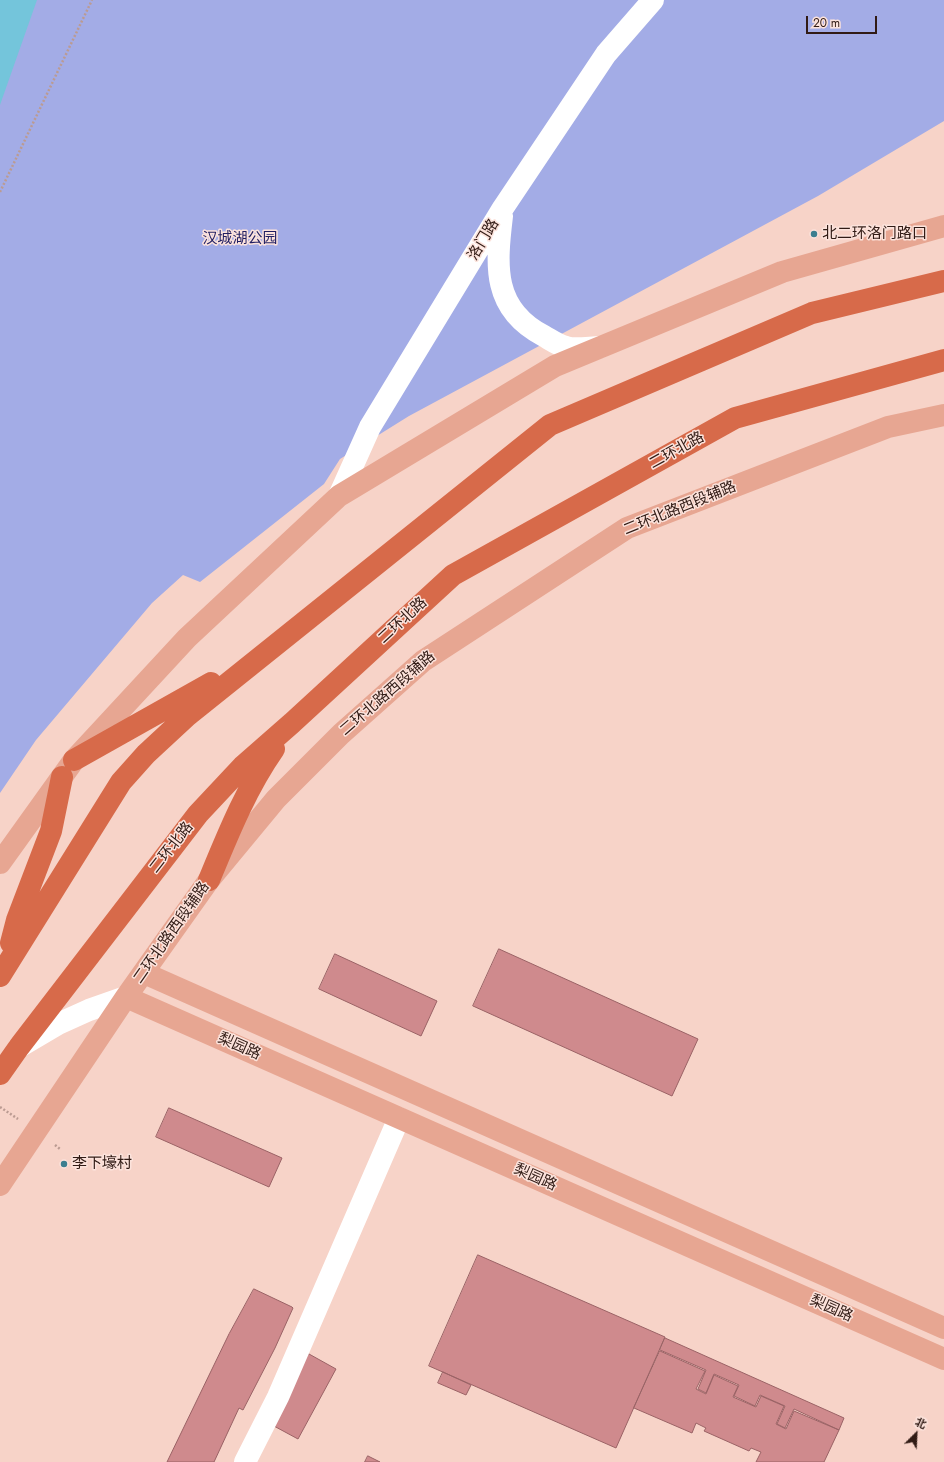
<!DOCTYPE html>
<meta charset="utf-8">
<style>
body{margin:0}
#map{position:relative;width:944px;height:1462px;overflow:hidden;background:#f7d3c8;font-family:Jost,"Noto Sans SC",sans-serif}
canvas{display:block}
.north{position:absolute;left:896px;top:1414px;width:40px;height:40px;-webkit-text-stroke:3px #fce3dc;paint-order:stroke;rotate:24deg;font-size:11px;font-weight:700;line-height:16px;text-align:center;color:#311b15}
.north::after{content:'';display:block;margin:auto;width:14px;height:18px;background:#311b15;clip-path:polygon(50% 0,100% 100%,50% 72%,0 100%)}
.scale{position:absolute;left:806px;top:16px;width:71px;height:18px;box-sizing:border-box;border:2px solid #311b15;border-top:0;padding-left:5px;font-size:12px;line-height:14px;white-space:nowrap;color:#311b15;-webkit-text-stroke:3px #fce3dc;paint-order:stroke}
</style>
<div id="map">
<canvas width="944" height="1462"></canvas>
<div class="north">北</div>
<div class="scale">20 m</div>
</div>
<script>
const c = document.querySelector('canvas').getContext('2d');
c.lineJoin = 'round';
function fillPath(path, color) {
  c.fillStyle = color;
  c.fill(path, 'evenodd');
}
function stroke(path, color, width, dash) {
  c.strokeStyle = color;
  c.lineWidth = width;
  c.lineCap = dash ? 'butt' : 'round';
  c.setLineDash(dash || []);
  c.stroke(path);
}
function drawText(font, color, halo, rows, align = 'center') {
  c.font = font + ' Jost,"Noto Sans SC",sans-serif';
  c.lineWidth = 3;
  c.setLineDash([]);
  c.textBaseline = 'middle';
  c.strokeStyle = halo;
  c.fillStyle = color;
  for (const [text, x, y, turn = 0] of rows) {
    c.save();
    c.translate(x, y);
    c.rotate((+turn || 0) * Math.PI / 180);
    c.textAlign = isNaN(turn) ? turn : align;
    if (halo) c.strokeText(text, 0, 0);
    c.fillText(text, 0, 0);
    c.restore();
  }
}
fillPath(new Path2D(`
 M0,0H944V121L818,196L409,416L340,459L324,484L200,582L183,575L152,603L36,740L0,793Z`), '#a3ace6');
fillPath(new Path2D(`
 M0,0H37L0,105Z`), '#74c5db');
const building = new Path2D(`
 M499,949L698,1039L672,1096L473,1006Z
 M335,954L437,1001L421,1036L319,989Z
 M169,1108L282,1158L269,1187L156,1137Z
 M478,1255L665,1337L616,1448L429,1366Z
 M254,1289L292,1307L293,1308L275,1348L243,1410L239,1408L214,1462H167L229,1334Z
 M665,1338L844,1418L839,1430L794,1409L785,1428L777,1424L785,1406L760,1395L755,1406L734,1396L739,1385L714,1374L706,1393L698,1389L706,1370L660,1350Z
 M300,1349L336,1369L298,1439L261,1419Z
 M660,1351L705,1371L696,1389L706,1394L714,1375L738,1386L733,1397L756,1407L761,1396L784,1406L776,1424L786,1429L794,1411L839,1430L824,1462H756L761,1452L751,1448L749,1451L704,1431L706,1428L696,1423L692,1433L634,1408Z
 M443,1372L471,1385L466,1395L438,1383Z
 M368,1456L380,1462H365Z`);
fillPath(building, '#cf8a8d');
stroke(building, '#9a6265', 1);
stroke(new Path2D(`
 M0,192L92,0
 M0,1107L18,1119
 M55,1145L60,1149`), '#bb9b92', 2.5, [2, 2]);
stroke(new Path2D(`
 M502,216C496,266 492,309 544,336C551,340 558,345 566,347C574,350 591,347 600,347
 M339,496L370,427L503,208L606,54L653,0
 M19,1047L58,1024L89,1010L126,997
 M245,1462L278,1397L399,1118`), '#fff', 22);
stroke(new Path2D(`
 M0,863L74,760L187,638L339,496L555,366L782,272L944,226
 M144,973L944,1328
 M126,997L944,1359
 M0,1185L126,997L209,880L276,799L341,734L423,661L627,528L888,427L944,415`), '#e7a692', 22);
stroke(new Path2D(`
 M74,760L211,683
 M209,880C228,834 246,789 274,749
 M11,943L17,920L51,831L62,777
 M0,976L121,782L146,754L187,716L550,425L812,313L944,281
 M0,1074L19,1047L198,814L243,766L292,723L453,575L735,418L944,360`), '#d76a4a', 22);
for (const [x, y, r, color] of [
 [814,234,4,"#3b7e8f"],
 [64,1164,4,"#3b7e8f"]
]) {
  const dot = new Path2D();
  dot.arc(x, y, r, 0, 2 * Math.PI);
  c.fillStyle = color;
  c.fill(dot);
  stroke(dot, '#fce3dc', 1.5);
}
drawText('15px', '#311b15', '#fce3dc', [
 ["北二环洛门路口",822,234],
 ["李下壕村",72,1164]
], 'left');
drawText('15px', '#201e62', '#fce3dc', [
 ["汉城湖公园",240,239]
]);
drawText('15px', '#311b15', '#fce3dc', [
 ["洛门路",484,240,-59],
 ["二环北路",677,451,-29],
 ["二环北路西段辅路",680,509,-22],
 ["二环北路",403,621,-43],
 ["二环北路西段辅路",388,694,-41],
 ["二环北路",172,848,-52],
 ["二环北路西段辅路",172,933,-55],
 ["梨园路",239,1047,24],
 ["梨园路",535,1178,24],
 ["梨园路",831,1309,24]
]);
</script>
